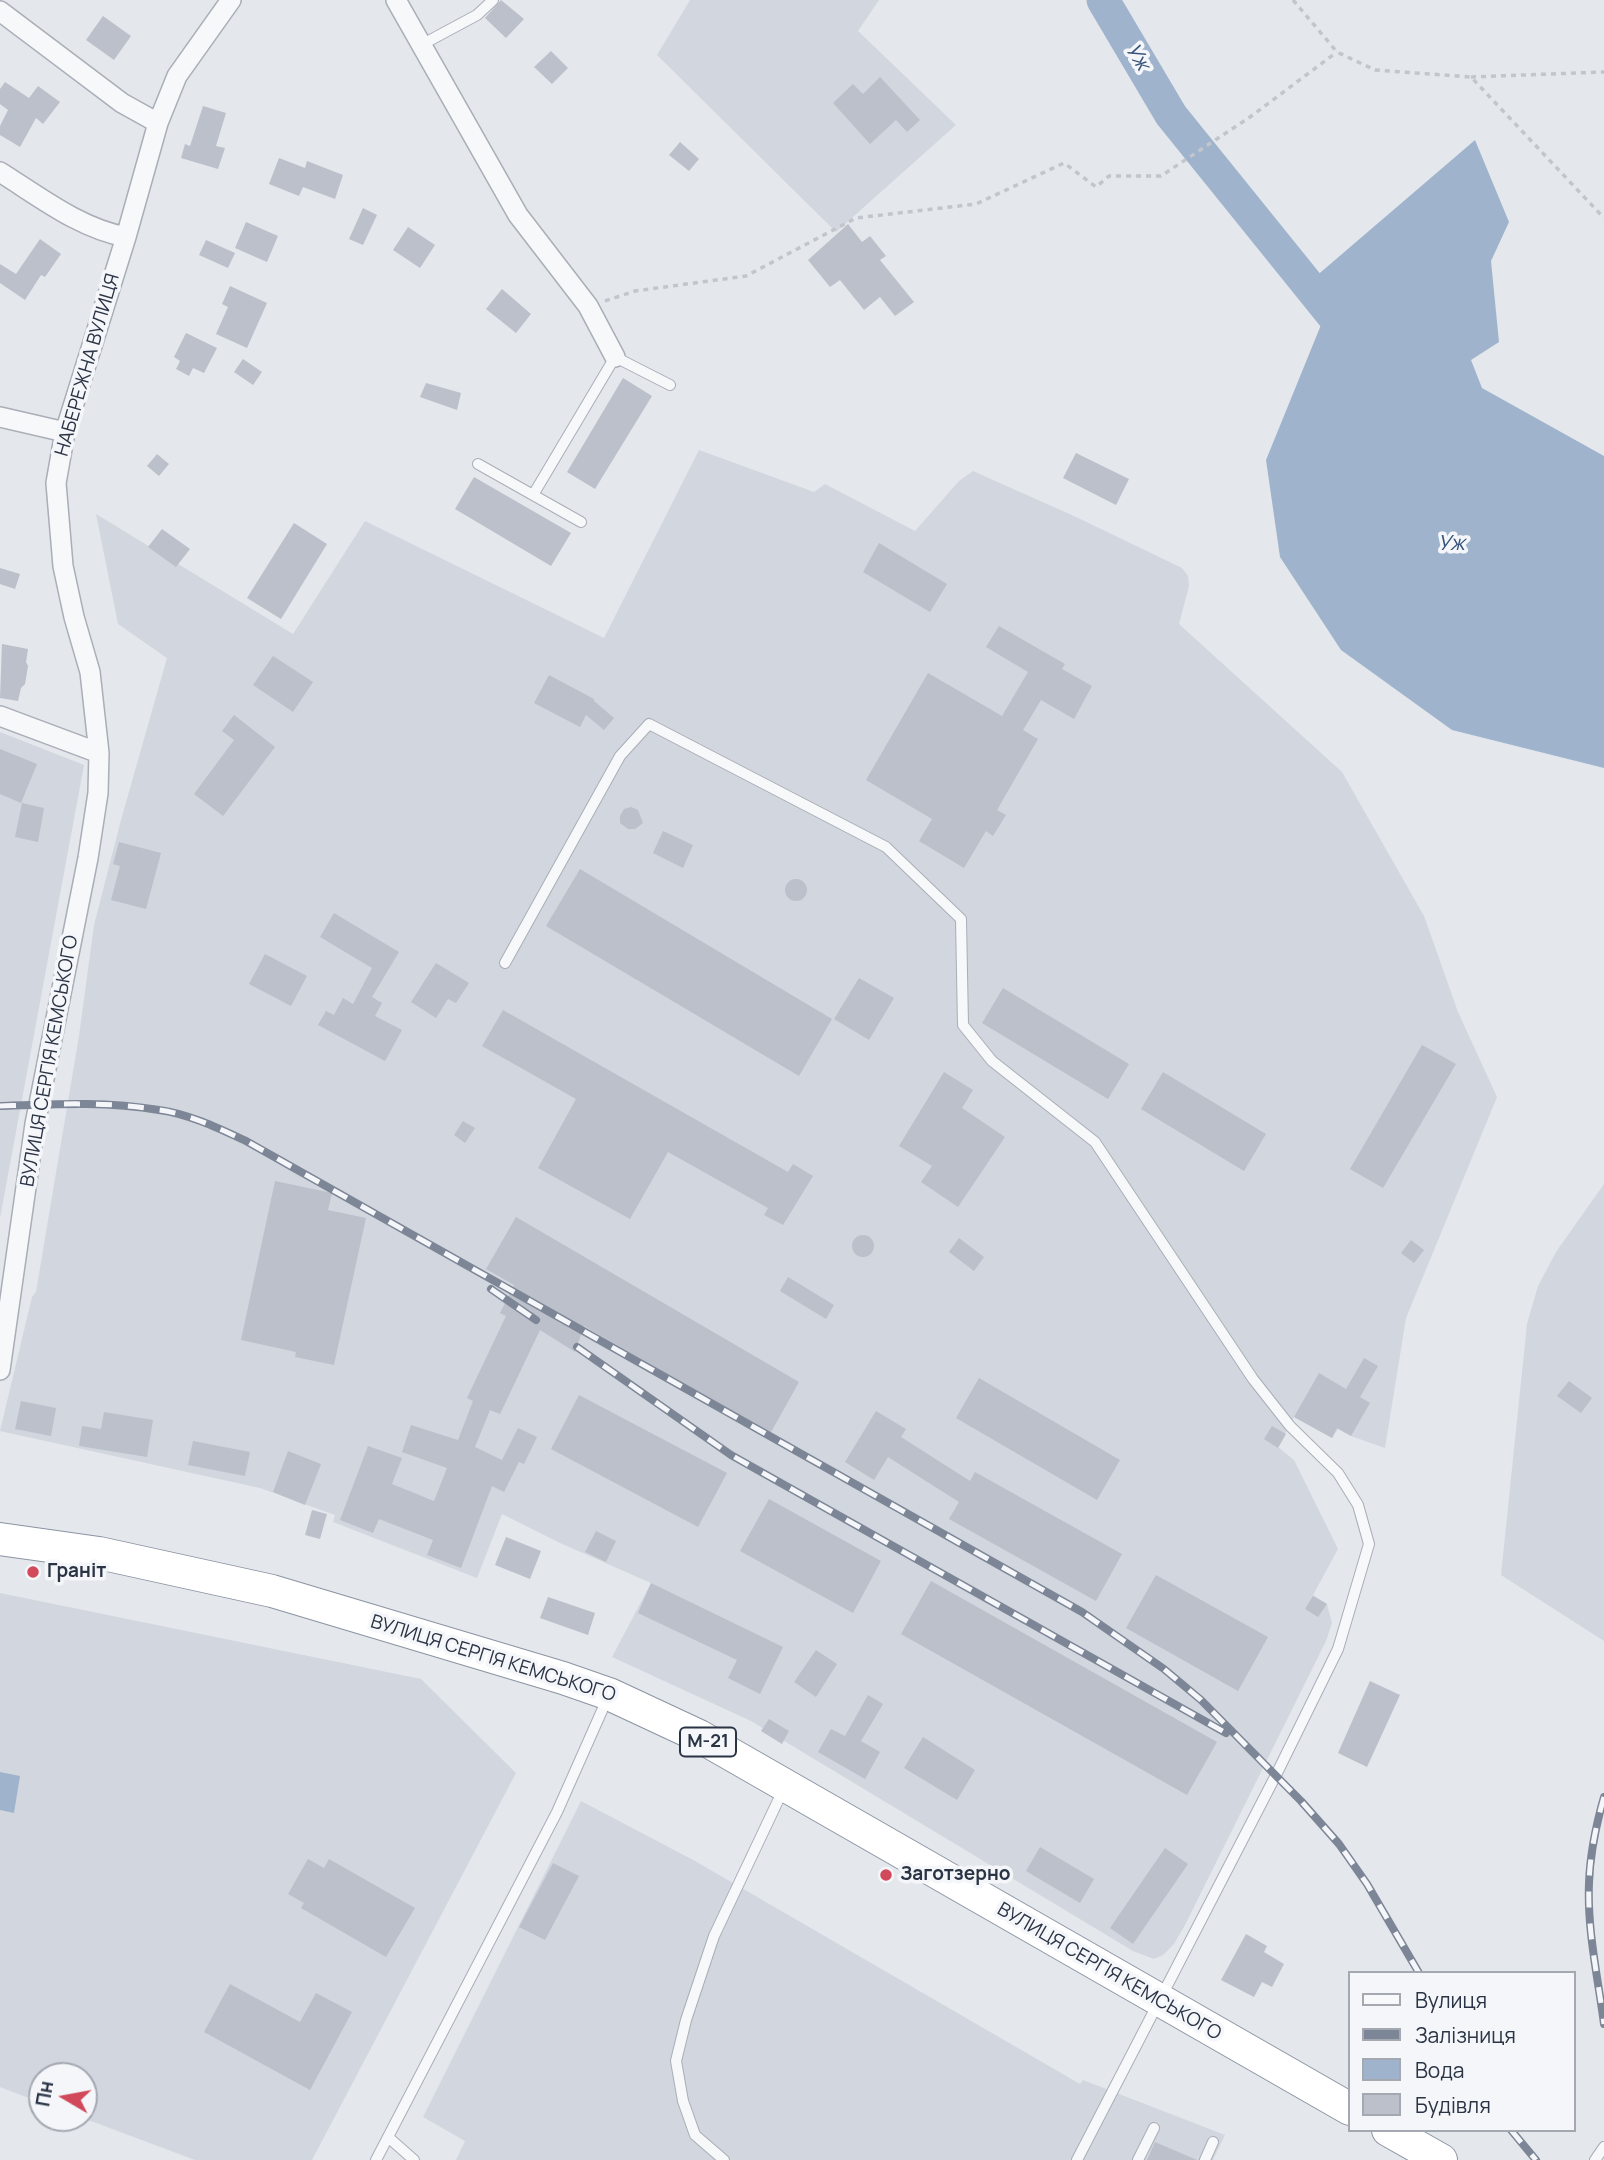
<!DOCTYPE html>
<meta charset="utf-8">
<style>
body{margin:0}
#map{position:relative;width:1604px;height:2160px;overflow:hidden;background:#e4e7ec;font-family:Manrope,sans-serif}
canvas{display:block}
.legend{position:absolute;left:1348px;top:1971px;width:228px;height:161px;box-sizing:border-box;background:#f4f6f9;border:2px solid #a4a8b1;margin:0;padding:9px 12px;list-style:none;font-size:21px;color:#2b3445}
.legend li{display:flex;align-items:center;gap:14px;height:35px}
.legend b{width:35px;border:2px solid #a4a8b1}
.north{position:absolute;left:28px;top:2062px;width:70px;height:70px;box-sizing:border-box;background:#f4f6f9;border:2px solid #a4a8b1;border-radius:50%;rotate:280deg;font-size:19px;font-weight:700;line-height:28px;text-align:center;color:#2b3445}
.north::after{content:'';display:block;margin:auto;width:24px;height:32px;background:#d1495b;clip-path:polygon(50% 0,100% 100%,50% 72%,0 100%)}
</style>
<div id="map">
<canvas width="1604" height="2160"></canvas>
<ul class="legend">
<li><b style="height:9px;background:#f7f8fa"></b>Вулиця</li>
<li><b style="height:9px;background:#7d8696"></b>Залізниця</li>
<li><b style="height:19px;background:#9fb4cc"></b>Вода</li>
<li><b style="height:19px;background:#bbc0ca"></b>Будівля</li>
</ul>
<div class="north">Пн</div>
</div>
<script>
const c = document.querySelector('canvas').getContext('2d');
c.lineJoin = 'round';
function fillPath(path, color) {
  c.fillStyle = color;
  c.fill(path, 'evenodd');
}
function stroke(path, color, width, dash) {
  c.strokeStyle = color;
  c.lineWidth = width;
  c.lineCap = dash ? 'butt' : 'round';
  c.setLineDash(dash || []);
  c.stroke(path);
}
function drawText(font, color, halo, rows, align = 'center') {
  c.font = font + ' Manrope,sans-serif';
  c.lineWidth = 7;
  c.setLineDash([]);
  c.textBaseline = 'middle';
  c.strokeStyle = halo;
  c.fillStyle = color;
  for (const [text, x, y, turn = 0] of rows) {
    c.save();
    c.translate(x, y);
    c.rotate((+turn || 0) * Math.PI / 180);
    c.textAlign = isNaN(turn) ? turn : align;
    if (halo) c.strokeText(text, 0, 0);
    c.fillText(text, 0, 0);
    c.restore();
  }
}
fillPath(new Path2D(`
 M690,0H879L858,31L956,125L836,232L657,55Z
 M699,450L814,492L825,484L915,531L959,481L973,471L1076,517L1182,568L1188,576L1189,586L1179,624L1342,772L1424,916L1458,1012L1497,1097L1406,1318L1385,1448L1351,1436L1338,1429L1332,1438L1294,1417L1278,1447L1294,1460L1338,1549L1313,1595L1327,1604L1332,1623L1326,1641L1185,1925L1174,1944L1163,1955L1154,1959L1133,1951L751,1721L612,1657L651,1583L560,1543L502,1514L477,1578L333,1522L335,1515L260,1488L0,1431L32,1297L36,1292L79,1036L94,925L121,820L167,658L118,624L96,514L293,634L365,521L604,638Z
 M0,732L84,765L0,1218Z
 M1604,1184V1641L1501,1575L1527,1324L1538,1286L1556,1252Z
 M0,1593L421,1679L516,1773L312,2160H195L83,2118L84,2076H42V2103L0,2087Z
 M581,1801L695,1861L1080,2084L1083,2080L1225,2135L1213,2160H456L465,2141L423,2117Z`), '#d2d6de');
fillPath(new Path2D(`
 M1475,140L1509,222L1491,261L1499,342L1471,360L1482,388L1604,456V768L1452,730L1341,650L1280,557L1266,460L1323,320L1300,293L1307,284Z
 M0,1772L20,1776L14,1813L0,1810Z`), '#9fb4cc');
stroke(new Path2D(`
 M1103,0L1171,115L1334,317`), '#9fb4cc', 33);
fillPath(new Path2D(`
 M501,0L524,19L506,38L485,18Z
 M103,16L131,36L114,60L86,40Z
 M551,51L568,68L552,84L534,67Z
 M880,77L920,120L907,132L896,120L870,144L833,103L853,84L863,94Z
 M5,82L29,98L38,86L60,102L43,124L36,118L20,147L0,135V126L8,110L0,104V89Z
 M203,106L226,113L216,146L225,148L218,169L181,158L185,144L190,146Z
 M680,142L699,159L689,171L669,155Z
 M279,158L305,168L307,161L343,175L335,199L303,187L299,196L269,184Z
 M363,208L377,215L363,245L349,239Z
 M246,222L278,236L267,262L235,248Z
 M848,224L862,242L870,236L886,256L880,260L914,302L895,316L880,297L864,310L840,280L830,287L808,260Z
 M408,227L435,245L420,268L393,250Z
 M40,239L61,254L45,277L41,275L25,300L0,283V264L16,274Z
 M206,240L235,253L228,268L199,255Z
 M230,286L267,303L247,348L216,334L228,307L222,304Z
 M502,289L531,314L516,333L486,309Z
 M186,333L217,348L204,373L193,368L189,376L176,369L180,361L174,357Z
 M243,359L262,372L253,385L234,372Z
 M623,378L652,396L595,489L567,472Z
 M426,383L461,393L457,410L420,397Z
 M1076,453L1129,479L1116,505L1063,478Z
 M157,454L169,464L159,476L147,466Z
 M474,477L571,533L551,566L455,509Z
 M294,523L327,544L281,619L247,598Z
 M162,529L190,549L176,567L148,547Z
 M879,543L947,584L930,612L863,572Z
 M0,568L20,574L15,589L0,584Z
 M999,626L1065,664L1062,669L1092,686L1074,719L1041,700L1023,730L1038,739L997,810L1006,815L993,836L986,831L964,868L919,841L932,819L866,780L928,673L1002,716L1028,672L986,647Z
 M2,644L28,649L26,662L28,666L25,684L21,688L18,701L0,698Z
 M273,656L313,682L293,712L253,685Z
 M549,675L594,699V701L614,718L604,730L586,715L580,727L534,703Z
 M234,715L275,747L223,816L194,794L234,740L222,731Z
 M0,749L37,764L21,803L0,794Z
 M22,803L44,808L38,842L15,837Z
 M631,807L638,810L643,823L635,829H628L620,823V816L624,809Z
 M663,831L693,845L683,868L653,853Z
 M119,842L161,853L146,909L111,900L120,866L113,864Z
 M580,869L832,1019L799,1076L546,926Z
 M785 890a11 11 0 1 1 22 0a11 11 0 1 1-22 0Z
 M334,913L399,952L372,997L382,1003L375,1016L402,1030L385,1061L318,1025L326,1011L334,1015L343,998L353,1004L372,968L320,937Z
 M265,954L307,976L291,1006L249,984Z
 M436,963L469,983L456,1003L448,999L436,1018L411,1002Z
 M859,978L894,998L869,1040L834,1019Z
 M1003,988L1129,1064L1108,1099L982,1023Z
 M503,1010L788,1172L793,1164L813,1176L783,1225L764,1215L768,1208L668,1152L630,1219L538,1168L576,1099L482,1046Z
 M1422,1045L1456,1064L1383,1188L1350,1169Z
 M944,1072L973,1090L962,1108L1005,1137L958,1207L921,1182L932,1166L899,1146Z
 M1163,1072L1266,1134L1244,1171L1141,1109Z
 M463,1121L475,1128L465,1143L454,1135Z
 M275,1181L332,1193L328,1210L366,1218L334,1365L295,1357L296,1352L241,1340Z
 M516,1217L799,1382L770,1434L584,1326L575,1352L540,1330L500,1414L490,1410L475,1447L502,1460L518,1428L537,1437L524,1464L519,1462L504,1492L492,1486L461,1568L427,1555L433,1540L379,1519L373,1533L340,1520L368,1446L402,1458L392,1484L434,1501L447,1468L402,1452L411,1425L458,1440L473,1401L467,1398L506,1316L500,1313L514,1285L486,1269Z
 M852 1246a11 11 0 1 1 22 0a11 11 0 1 1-22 0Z
 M959,1238L984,1257L974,1271L949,1252Z
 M1411,1240L1424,1250L1414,1263L1401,1253Z
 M788,1277L834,1305L826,1319L780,1291Z
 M1364,1358L1378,1366L1360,1397L1370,1403L1351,1436L1337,1428L1332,1438L1294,1417L1319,1373L1346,1389Z
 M979,1378L1120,1460L1097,1500L956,1418Z
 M1569,1381L1592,1398L1581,1413L1557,1396Z
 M579,1395L727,1473L698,1527L551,1449Z
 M21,1401L56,1408L51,1436L15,1429Z
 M876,1411L906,1429L901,1437L970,1481L975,1472L1122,1554L1096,1601L949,1519L959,1502L888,1457L874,1480L845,1462Z
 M104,1412L153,1420L147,1457L79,1446L82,1426L101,1429Z
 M1272,1426L1286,1434L1278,1448L1264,1439Z
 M193,1441L250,1452L245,1476L188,1465Z
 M288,1451L321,1464L305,1505L273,1492Z
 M769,1499L881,1561L853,1613L740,1551Z
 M312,1510L327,1514L320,1539L305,1535Z
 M596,1531L616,1541L606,1562L585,1552Z
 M506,1537L541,1551L530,1579L495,1565Z
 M1156,1575L1268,1637L1238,1691L1126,1628Z
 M931,1581L1217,1742L1187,1795L901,1634Z
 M651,1583L783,1647L760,1694L728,1678L737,1660L638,1613Z
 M1313,1596L1327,1604L1318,1617L1305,1609Z
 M548,1597L595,1613L588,1635L540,1618Z
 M816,1650L837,1664L816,1697L794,1682Z
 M1370,1681L1400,1695L1367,1767L1338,1753Z
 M868,1695L883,1704L861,1741L880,1752L865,1779L818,1752L831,1729L845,1736Z
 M769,1719L789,1731L782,1744L761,1731Z
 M923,1737L975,1770L957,1800L904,1768Z
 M1040,1847L1094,1879L1080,1903L1026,1871Z
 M1165,1848L1188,1864L1133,1944L1110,1928Z
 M308,1859L324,1868L329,1859L415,1908L386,1957L301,1908L304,1903L288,1894Z
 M553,1863L579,1876L545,1940L519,1927Z
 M1246,1934L1267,1946L1264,1952L1284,1964L1272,1987L1262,1982L1254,1997L1221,1980Z
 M230,1984L300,2022L316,1993L352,2012L310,2090L204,2032Z
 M1155,2142L1197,2160H1147Z`), '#bbc0ca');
const service = new Path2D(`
 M423,44L477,15L493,0
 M478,464L581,522
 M533,495L615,357L670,385
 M505,963L620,756L649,724L886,847L961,919L963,1025L992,1061L1095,1142L1253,1379L1290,1426L1338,1473L1358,1505L1369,1544L1338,1649L1276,1775L1077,2160
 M388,2137L414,2160
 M376,2160L557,1812L608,1697
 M724,2160L695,2135L683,2101L676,2061L686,2020L714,1936L784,1788
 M1138,2160L1154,2128
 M1205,2160L1213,2142
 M1595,2160L1604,2147`);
const minor = new Path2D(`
 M396,0L518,215L588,306L615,357
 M0,11L122,103L158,123
 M0,172C40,197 79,228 126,237
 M0,417L65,432
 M0,716L99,753
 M0,1370L35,1124L88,858L98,793L99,753L90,672L74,617L63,566L56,483L65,432L126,237L158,123L177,76L231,0`);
const trunk = new Path2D(`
 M0,1539L99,1553L272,1591L563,1678L609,1694L699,1736L1350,2109
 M1388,2130L1441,2160`);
stroke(service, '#a9aeb7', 12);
stroke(minor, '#a9aeb7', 22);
stroke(trunk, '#8b94a3', 34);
stroke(new Path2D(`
 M1293,0L1337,52L1375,70L1471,77L1604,218
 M1471,77L1604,72
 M605,301L635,291L746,276L856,218L976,204L1064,163L1096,187L1109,176H1161L1250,117L1337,52`), '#c2c5cb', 3.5, [5, 5]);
stroke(service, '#f7f8fa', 10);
stroke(minor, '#f7f8fa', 19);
stroke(trunk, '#fff', 32);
const rail = new Path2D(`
 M0,1106C53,1104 106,1101 159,1110C189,1114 218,1128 246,1141L1082,1612L1164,1669L1201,1700L1301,1801L1339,1844L1367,1884L1419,1973
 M491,1289L536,1320
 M577,1347L731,1455L1226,1733
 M1604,1797C1596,1825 1590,1854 1589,1883C1587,1930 1598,1978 1604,2024
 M1511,2130L1536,2160`);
stroke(rail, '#7d8696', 8);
stroke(rail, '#f4f6f9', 5, [16]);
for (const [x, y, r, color] of [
 [33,1572,7,"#d1495b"],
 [886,1875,7,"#d1495b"]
]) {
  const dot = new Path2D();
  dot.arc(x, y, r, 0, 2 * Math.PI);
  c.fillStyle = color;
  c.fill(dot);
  stroke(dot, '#f4f6f9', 2.5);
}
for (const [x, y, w] of [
 [708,1742,56]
]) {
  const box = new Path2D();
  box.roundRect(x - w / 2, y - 14.5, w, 29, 5);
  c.fillStyle = '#f4f6f9';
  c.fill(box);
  stroke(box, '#2b3445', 2);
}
drawText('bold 18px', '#2b3445', null, [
 ["М-21",708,1742]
]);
drawText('19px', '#2b3445', '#f4f6f9', [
 ["НАБЕРЕЖНА ВУЛИЦЯ",88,365,-74],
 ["ВУЛИЦЯ СЕРГІЯ КЕМСЬКОГО",50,1061,-80],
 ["ВУЛИЦЯ СЕРГІЯ КЕМСЬКОГО",493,1659,17],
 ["ВУЛИЦЯ СЕРГІЯ КЕМСЬКОГО",1109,1972,30]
]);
drawText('bold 19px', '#2b3445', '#f4f6f9', [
 ["Граніт",47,1572],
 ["Заготзерно",900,1875]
], 'left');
drawText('italic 21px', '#34527a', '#f4f6f9', [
 ["Уж",1137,57,59],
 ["Уж",1451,544]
]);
</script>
